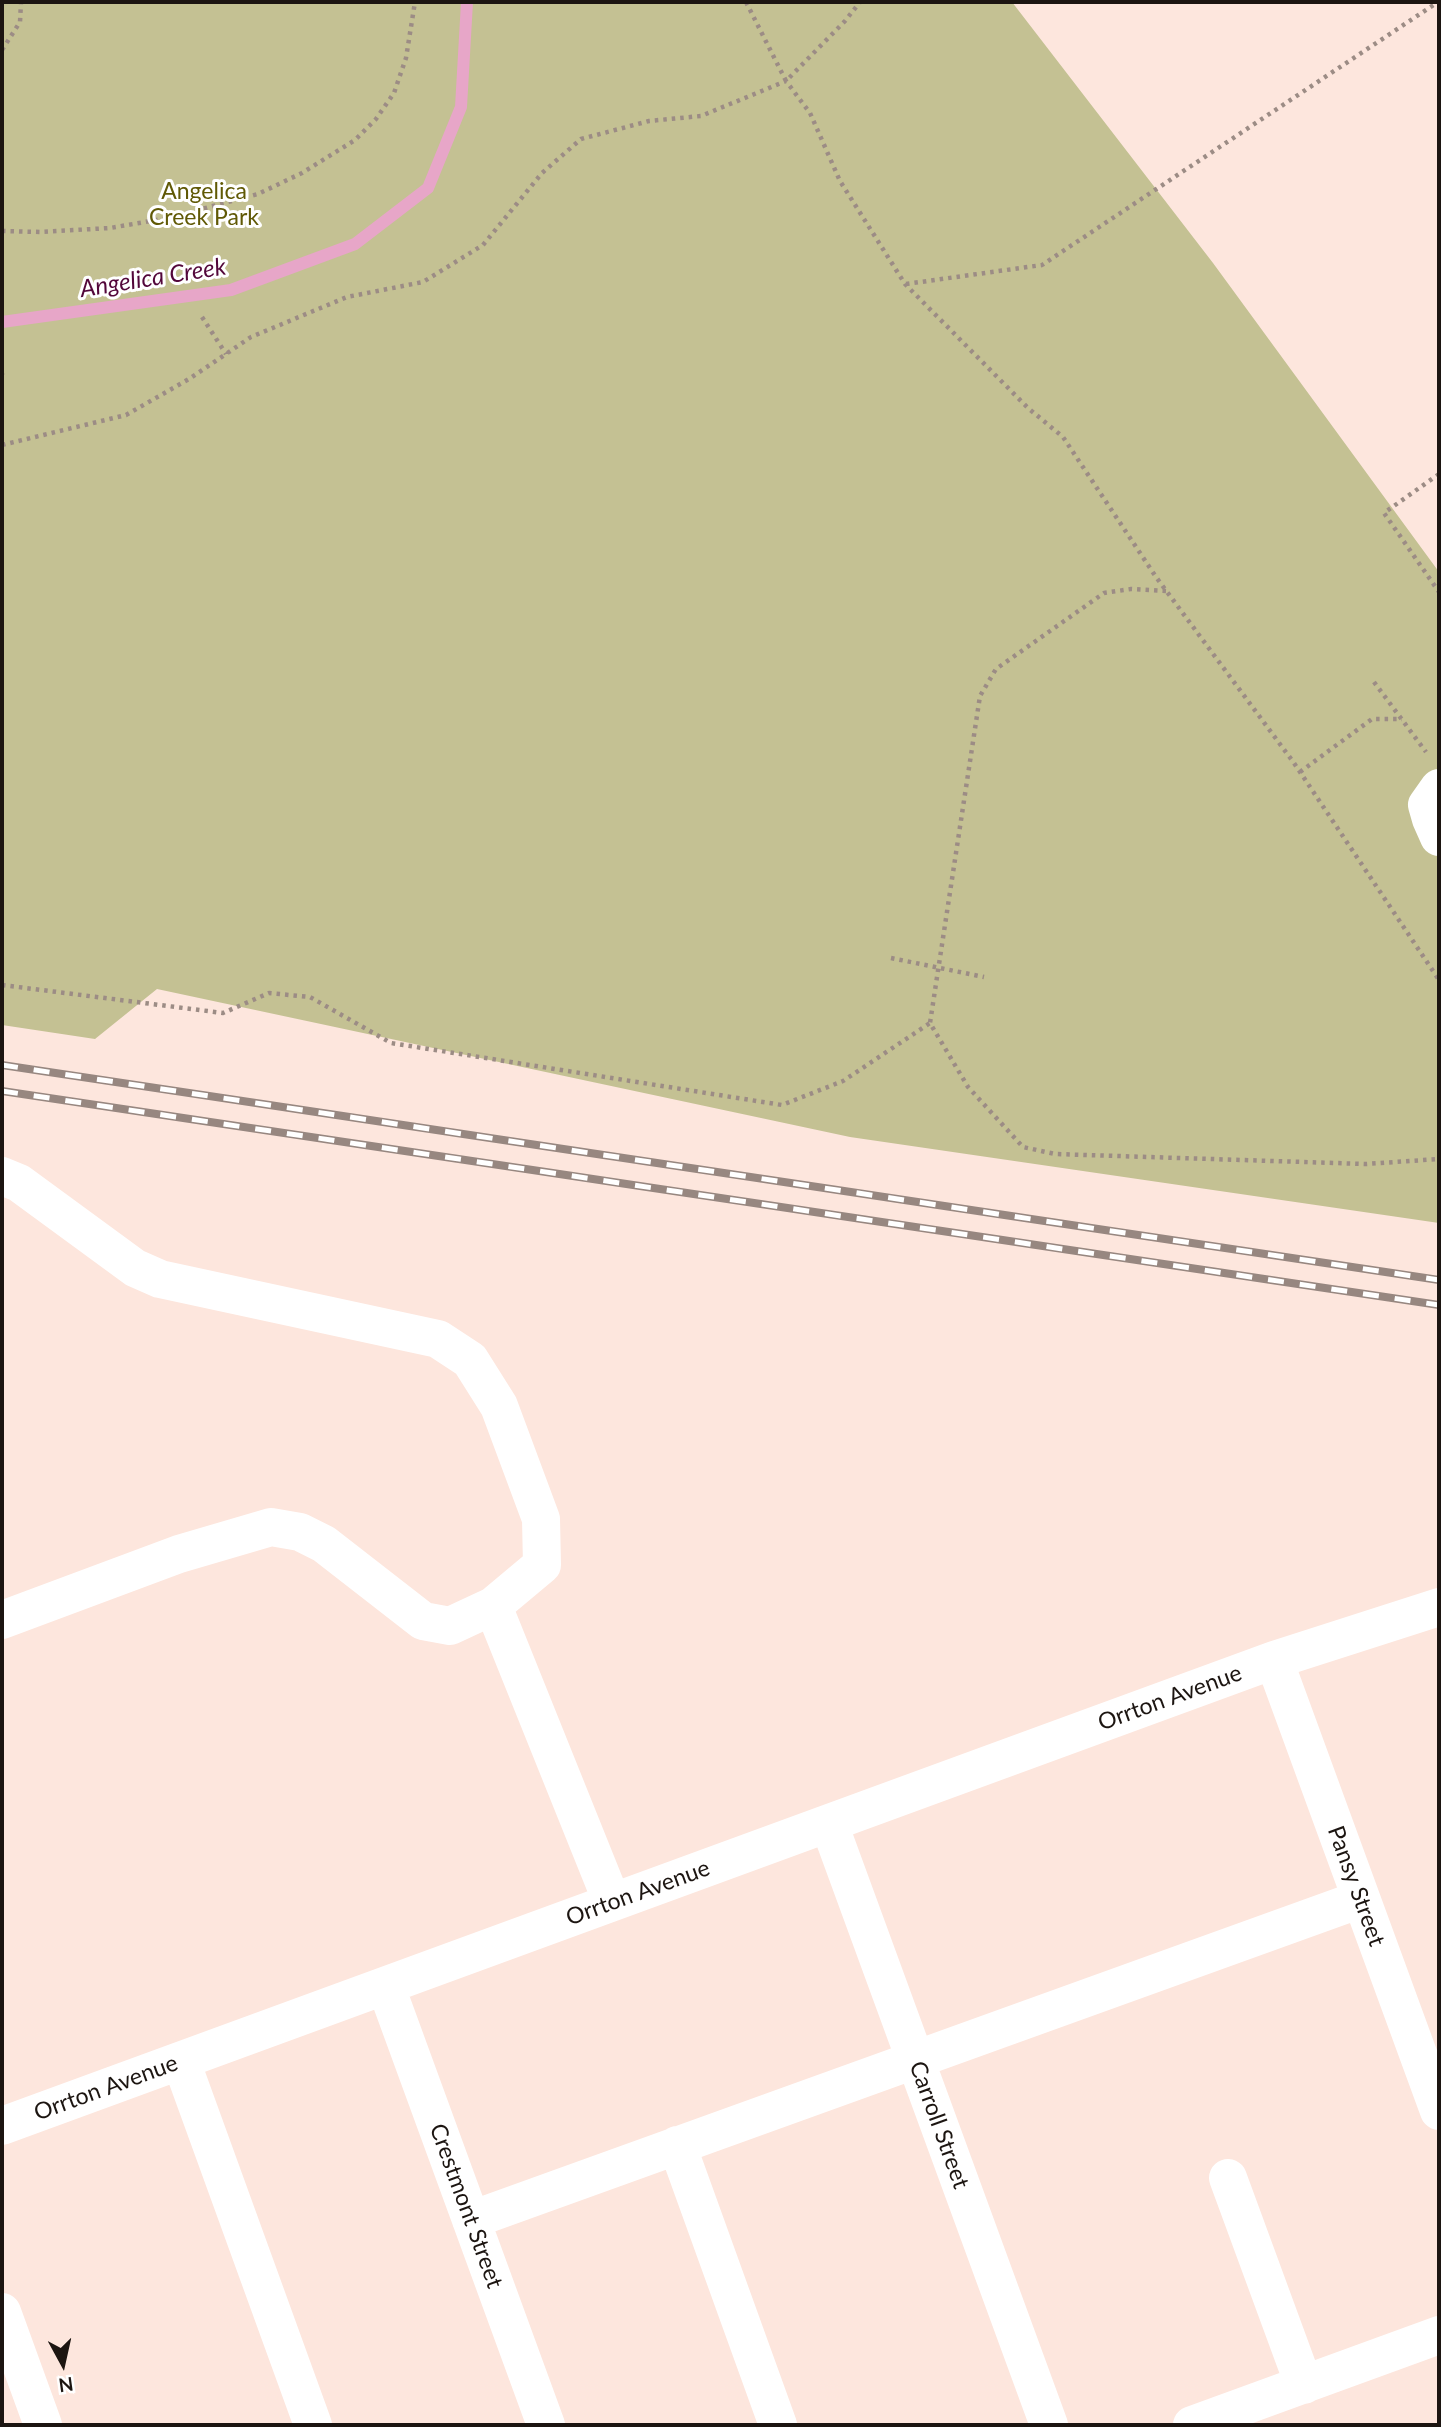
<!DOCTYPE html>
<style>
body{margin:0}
#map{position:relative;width:1441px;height:2427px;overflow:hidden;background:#fde6dd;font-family:Lato,sans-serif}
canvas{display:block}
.frame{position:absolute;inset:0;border:4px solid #1c1511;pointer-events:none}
.north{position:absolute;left:28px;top:2329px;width:70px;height:70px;-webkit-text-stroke:5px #fff;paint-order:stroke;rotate:172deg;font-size:19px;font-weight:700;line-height:28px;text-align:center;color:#1c1511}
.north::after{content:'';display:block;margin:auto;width:24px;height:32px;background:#1c1511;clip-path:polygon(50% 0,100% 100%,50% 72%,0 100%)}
</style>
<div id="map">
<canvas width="1441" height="2427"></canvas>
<div class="frame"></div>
<div class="north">N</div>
</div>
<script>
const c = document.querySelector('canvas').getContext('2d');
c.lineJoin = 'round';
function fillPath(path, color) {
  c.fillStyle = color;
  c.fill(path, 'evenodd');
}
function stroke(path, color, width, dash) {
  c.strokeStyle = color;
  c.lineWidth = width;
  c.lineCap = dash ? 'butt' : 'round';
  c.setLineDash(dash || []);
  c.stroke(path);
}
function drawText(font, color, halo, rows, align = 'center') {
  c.font = font + ' Lato,sans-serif';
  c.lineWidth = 6;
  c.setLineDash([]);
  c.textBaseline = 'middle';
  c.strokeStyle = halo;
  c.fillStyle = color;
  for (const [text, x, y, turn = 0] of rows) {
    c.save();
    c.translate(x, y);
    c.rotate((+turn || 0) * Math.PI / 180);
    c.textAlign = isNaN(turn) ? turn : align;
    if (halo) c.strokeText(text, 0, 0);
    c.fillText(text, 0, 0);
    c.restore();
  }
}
fillPath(new Path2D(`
 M2,2H1012L1213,263L1439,572V1223L850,1137L157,989L95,1039L2,1025Z`), '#c4c193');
stroke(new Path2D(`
 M2,322L231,290L355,244L428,188L461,107L467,2`), '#e7a6c8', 12);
stroke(new Path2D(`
 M746,2L786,81L845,21L860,2
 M2,50L20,22L21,2
 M2,231L41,232L110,228L168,218L258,194L302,173L355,140L376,119L394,93L406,58L415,2
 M906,284L1042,265L1438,2
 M202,317L226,354
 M2,375V373
 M2,445L126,415L189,379L251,337L347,297L423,282L483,245L542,173L581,139L649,121L701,116L786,81L810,113L840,181L905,284L1028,408L1063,437L1156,577L1294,763L1439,980
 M1439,474L1384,513L1439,592
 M1166,591L1131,589L1104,593L996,669L980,696L930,1023L968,1087L1023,1147L1055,1154L1366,1164L1439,1159
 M1374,682L1426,752
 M1300,772L1372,719H1402
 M891,958L984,977
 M2,985L223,1013L269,993L310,997L391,1043L782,1105L843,1081L930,1023`), '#9c8c85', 4.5, [3.5, 5]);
stroke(new Path2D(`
 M1439,788L1427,805L1431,819L1439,837
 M2,1176L19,1183L135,1268L160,1279L438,1339L470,1360L499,1406L541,1519L542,1565L493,1606L450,1626L423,1621L324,1544L300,1532L271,1527L179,1554L2,1620
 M493,1606L612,1902
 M1274,1660L1439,2111
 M829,1824L1049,2425
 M386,1987L546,2425
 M181,2061L313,2425
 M2,2126L1274,1660L1439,1607
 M677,2145L778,2425
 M1228,2178L1304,2385
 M471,2220L1361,1899
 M2,2312L43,2425
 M1192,2425L1439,2335`), '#fff', 38);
const rail = new Path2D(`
 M2,1065L1439,1280
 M2,1091L1439,1305`);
stroke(rail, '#978780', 8);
stroke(rail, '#fff', 5, [16]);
drawText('23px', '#605905', '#fff', [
 ["Angelica",204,192],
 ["Creek Park",204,218]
]);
drawText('23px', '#1c1511', '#fff', [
 ["Orrton Avenue",1170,1698,-20],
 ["Pansy Street",1356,1886,70],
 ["Orrton Avenue",638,1893,-20],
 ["Orrton Avenue",106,2088,-20],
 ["Carroll Street",939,2125,70],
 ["Crestmont Street",466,2206,70]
]);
drawText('italic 24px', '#53073a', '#fff', [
 ["Angelica Creek",153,278,-9]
]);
</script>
